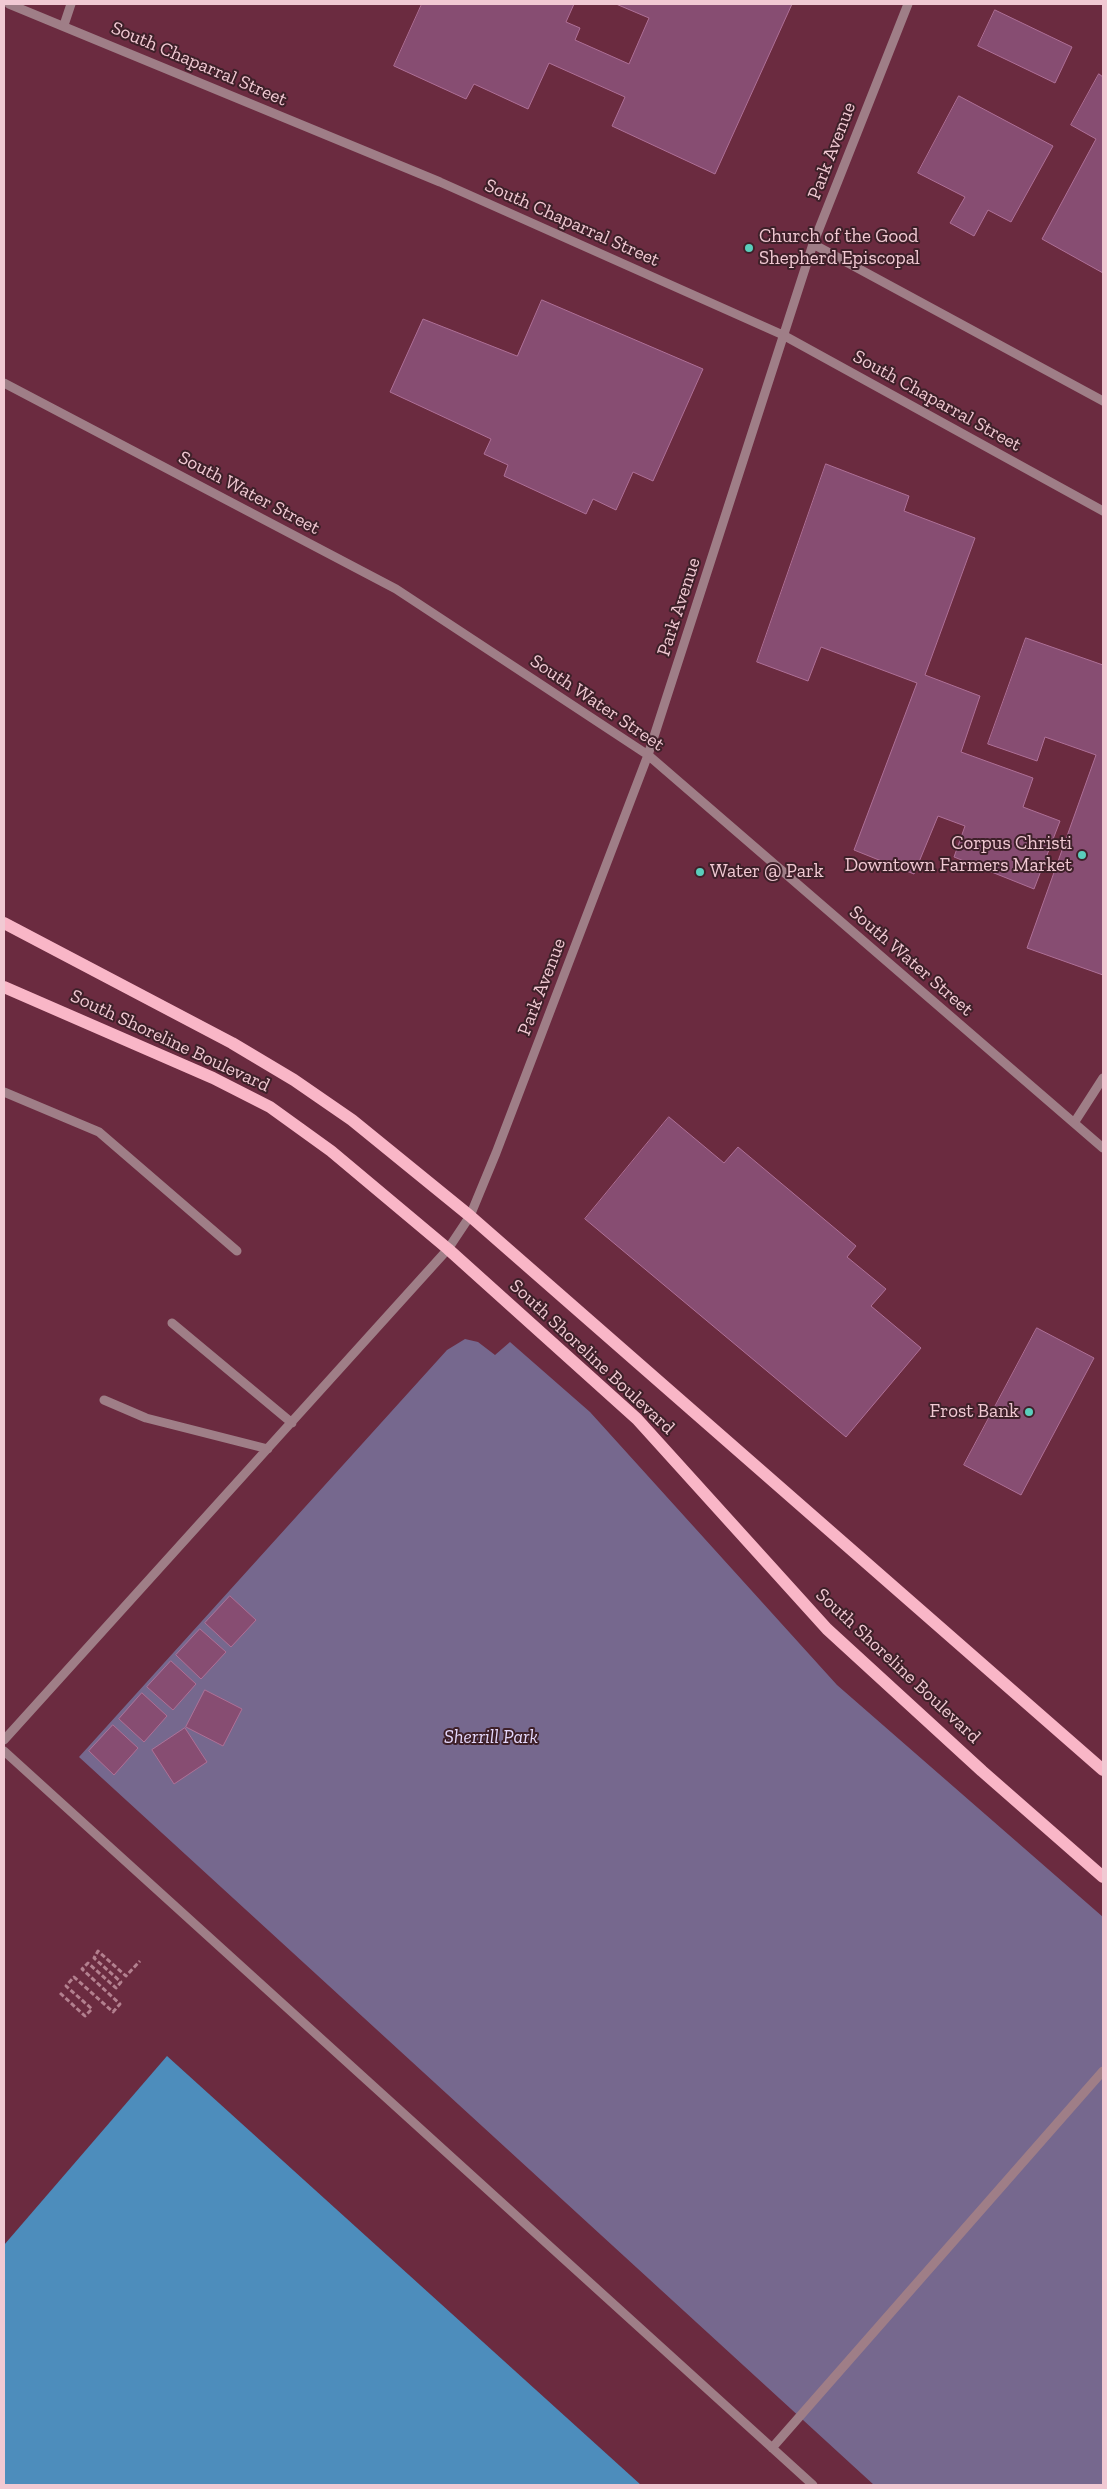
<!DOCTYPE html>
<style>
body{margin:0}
#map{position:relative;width:1107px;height:2489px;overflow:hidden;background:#6b2b40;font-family:"Zilla Slab",serif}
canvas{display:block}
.frame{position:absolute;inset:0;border:5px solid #f1c9d3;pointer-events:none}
</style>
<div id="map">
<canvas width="1107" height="2489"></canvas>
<div class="frame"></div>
</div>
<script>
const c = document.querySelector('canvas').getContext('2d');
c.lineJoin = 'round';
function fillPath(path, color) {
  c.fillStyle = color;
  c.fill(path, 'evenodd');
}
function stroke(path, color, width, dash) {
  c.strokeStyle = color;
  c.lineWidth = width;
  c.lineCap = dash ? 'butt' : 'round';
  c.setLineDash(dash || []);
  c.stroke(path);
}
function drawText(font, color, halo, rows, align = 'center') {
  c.font = font + ' "Zilla Slab",serif';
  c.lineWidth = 4;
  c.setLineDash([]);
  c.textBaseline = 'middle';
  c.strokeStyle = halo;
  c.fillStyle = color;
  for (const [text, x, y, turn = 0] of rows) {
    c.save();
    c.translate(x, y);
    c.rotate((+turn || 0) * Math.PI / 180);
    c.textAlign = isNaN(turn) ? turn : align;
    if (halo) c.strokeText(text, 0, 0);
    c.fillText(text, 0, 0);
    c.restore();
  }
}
fillPath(new Path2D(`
 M465,1339L478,1342L495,1355L510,1342L590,1412L837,1685L1103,1917V2485H874L79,1757L447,1350Z`), '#76688e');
fillPath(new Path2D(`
 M167,2056L641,2485H4V2245Z`), '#4d8dbc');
const building = new Path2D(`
 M422,4H574L566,22L580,28L575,40L629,64L649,18L616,4H792L715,174L612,126L625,97L549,63L528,109L474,84L466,99L394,66Z
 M995,10L1072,47L1055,83L978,46Z
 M1099,74L1103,77V273L1042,239L1096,139L1071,125Z
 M959,96L1053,146L1011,222L988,210L974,236L950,223L965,197L918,173Z
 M542,300L703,369L653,481L633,472L616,510L593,499L586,514L504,476L508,465L484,454L491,439L390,392L423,319L517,356Z
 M826,464L909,496L904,511L975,538L925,675L980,696L961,752L1033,778L1023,807L1060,821L1034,889L954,857L965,826L938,816L914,874L854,850L917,683L821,647L808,681L757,662Z
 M1026,638L1103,665V975L1027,948L1096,755L1045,737L1037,761L988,744Z
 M669,1117L724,1163L738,1147L856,1246L847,1257L886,1289L871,1306L921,1348L846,1437L585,1219Z
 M1037,1328L1094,1358L1021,1495L964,1465Z
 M230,1596L256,1620L231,1647L205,1623Z
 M200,1629L226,1652L201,1679L176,1655Z
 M171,1661L196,1684L173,1710L147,1687Z
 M205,1690L242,1709L223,1746L186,1727Z
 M142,1693L167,1716L144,1742L119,1719Z
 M113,1725L138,1748L114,1775L89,1751Z
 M185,1728L207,1762L174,1784L152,1750Z`);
fillPath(building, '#874d72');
stroke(building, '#ae7097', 1);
stroke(new Path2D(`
 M60,1993L85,2016L92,2009L66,1986L74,1977L113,2012L120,2004L82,1969L88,1963L116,1988L121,1982L94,1958L98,1951L126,1976L140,1961`), '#b3808f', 3, [5, 2.5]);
stroke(new Path2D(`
 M9,4L440,182L783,335L1103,511
 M64,25L71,4
 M813,244L1103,401
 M4,383L396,589L648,755L1103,1148
 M4,1092L99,1132L237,1251
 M1074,1123L1103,1078
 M172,1323L292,1423
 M104,1400L146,1418L268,1449
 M4,1740L448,1249L470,1216L496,1153L648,755L813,244L908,4
 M4,1751L813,2485
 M772,2448L1103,2071`), '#9f7e87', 9);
stroke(new Path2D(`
 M4,923L232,1043L294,1080L352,1120L470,1216L1103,1770
 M4,987L213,1078L270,1107L331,1151L448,1249L637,1419L827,1629L982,1771L1103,1877`), '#f9b6c7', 12);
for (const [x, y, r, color] of [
 [749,248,5,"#5acebc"],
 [1082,855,5,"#5acebc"],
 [700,872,5,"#5acebc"],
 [1029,1412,5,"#5acebc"]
]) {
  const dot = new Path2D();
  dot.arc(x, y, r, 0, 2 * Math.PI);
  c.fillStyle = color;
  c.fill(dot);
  stroke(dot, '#3e2029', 2);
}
drawText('19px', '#f1c9d3', '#3e2029', [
 ["South Chaparral Street",199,64,23],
 ["Park Avenue",832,151,-69],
 ["South Chaparral Street",572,223,24],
 ["South Chaparral Street",937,401,29],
 ["South Water Street",249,493,28],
 ["Park Avenue",679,607,-72],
 ["South Water Street",597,703,34],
 ["South Water Street",911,961,41],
 ["Park Avenue",542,987,-69],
 ["South Shoreline Boulevard",170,1041,25],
 ["South Shoreline Boulevard",592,1357,43],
 ["South Shoreline Boulevard",898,1666,43]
]);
drawText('19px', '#f1c9d3', '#3e2029', [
 ["Church of the Good",759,237],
 ["Shepherd Episcopal",759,259],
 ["Corpus Christi",1072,844,"right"],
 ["Downtown Farmers Market",1072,866,"right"],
 ["Water @ Park",710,872],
 ["Frost Bank",1019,1412,"right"]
], 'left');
drawText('italic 19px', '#e5d8fc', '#3e2029', [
 ["Sherrill Park",491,1738]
]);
</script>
